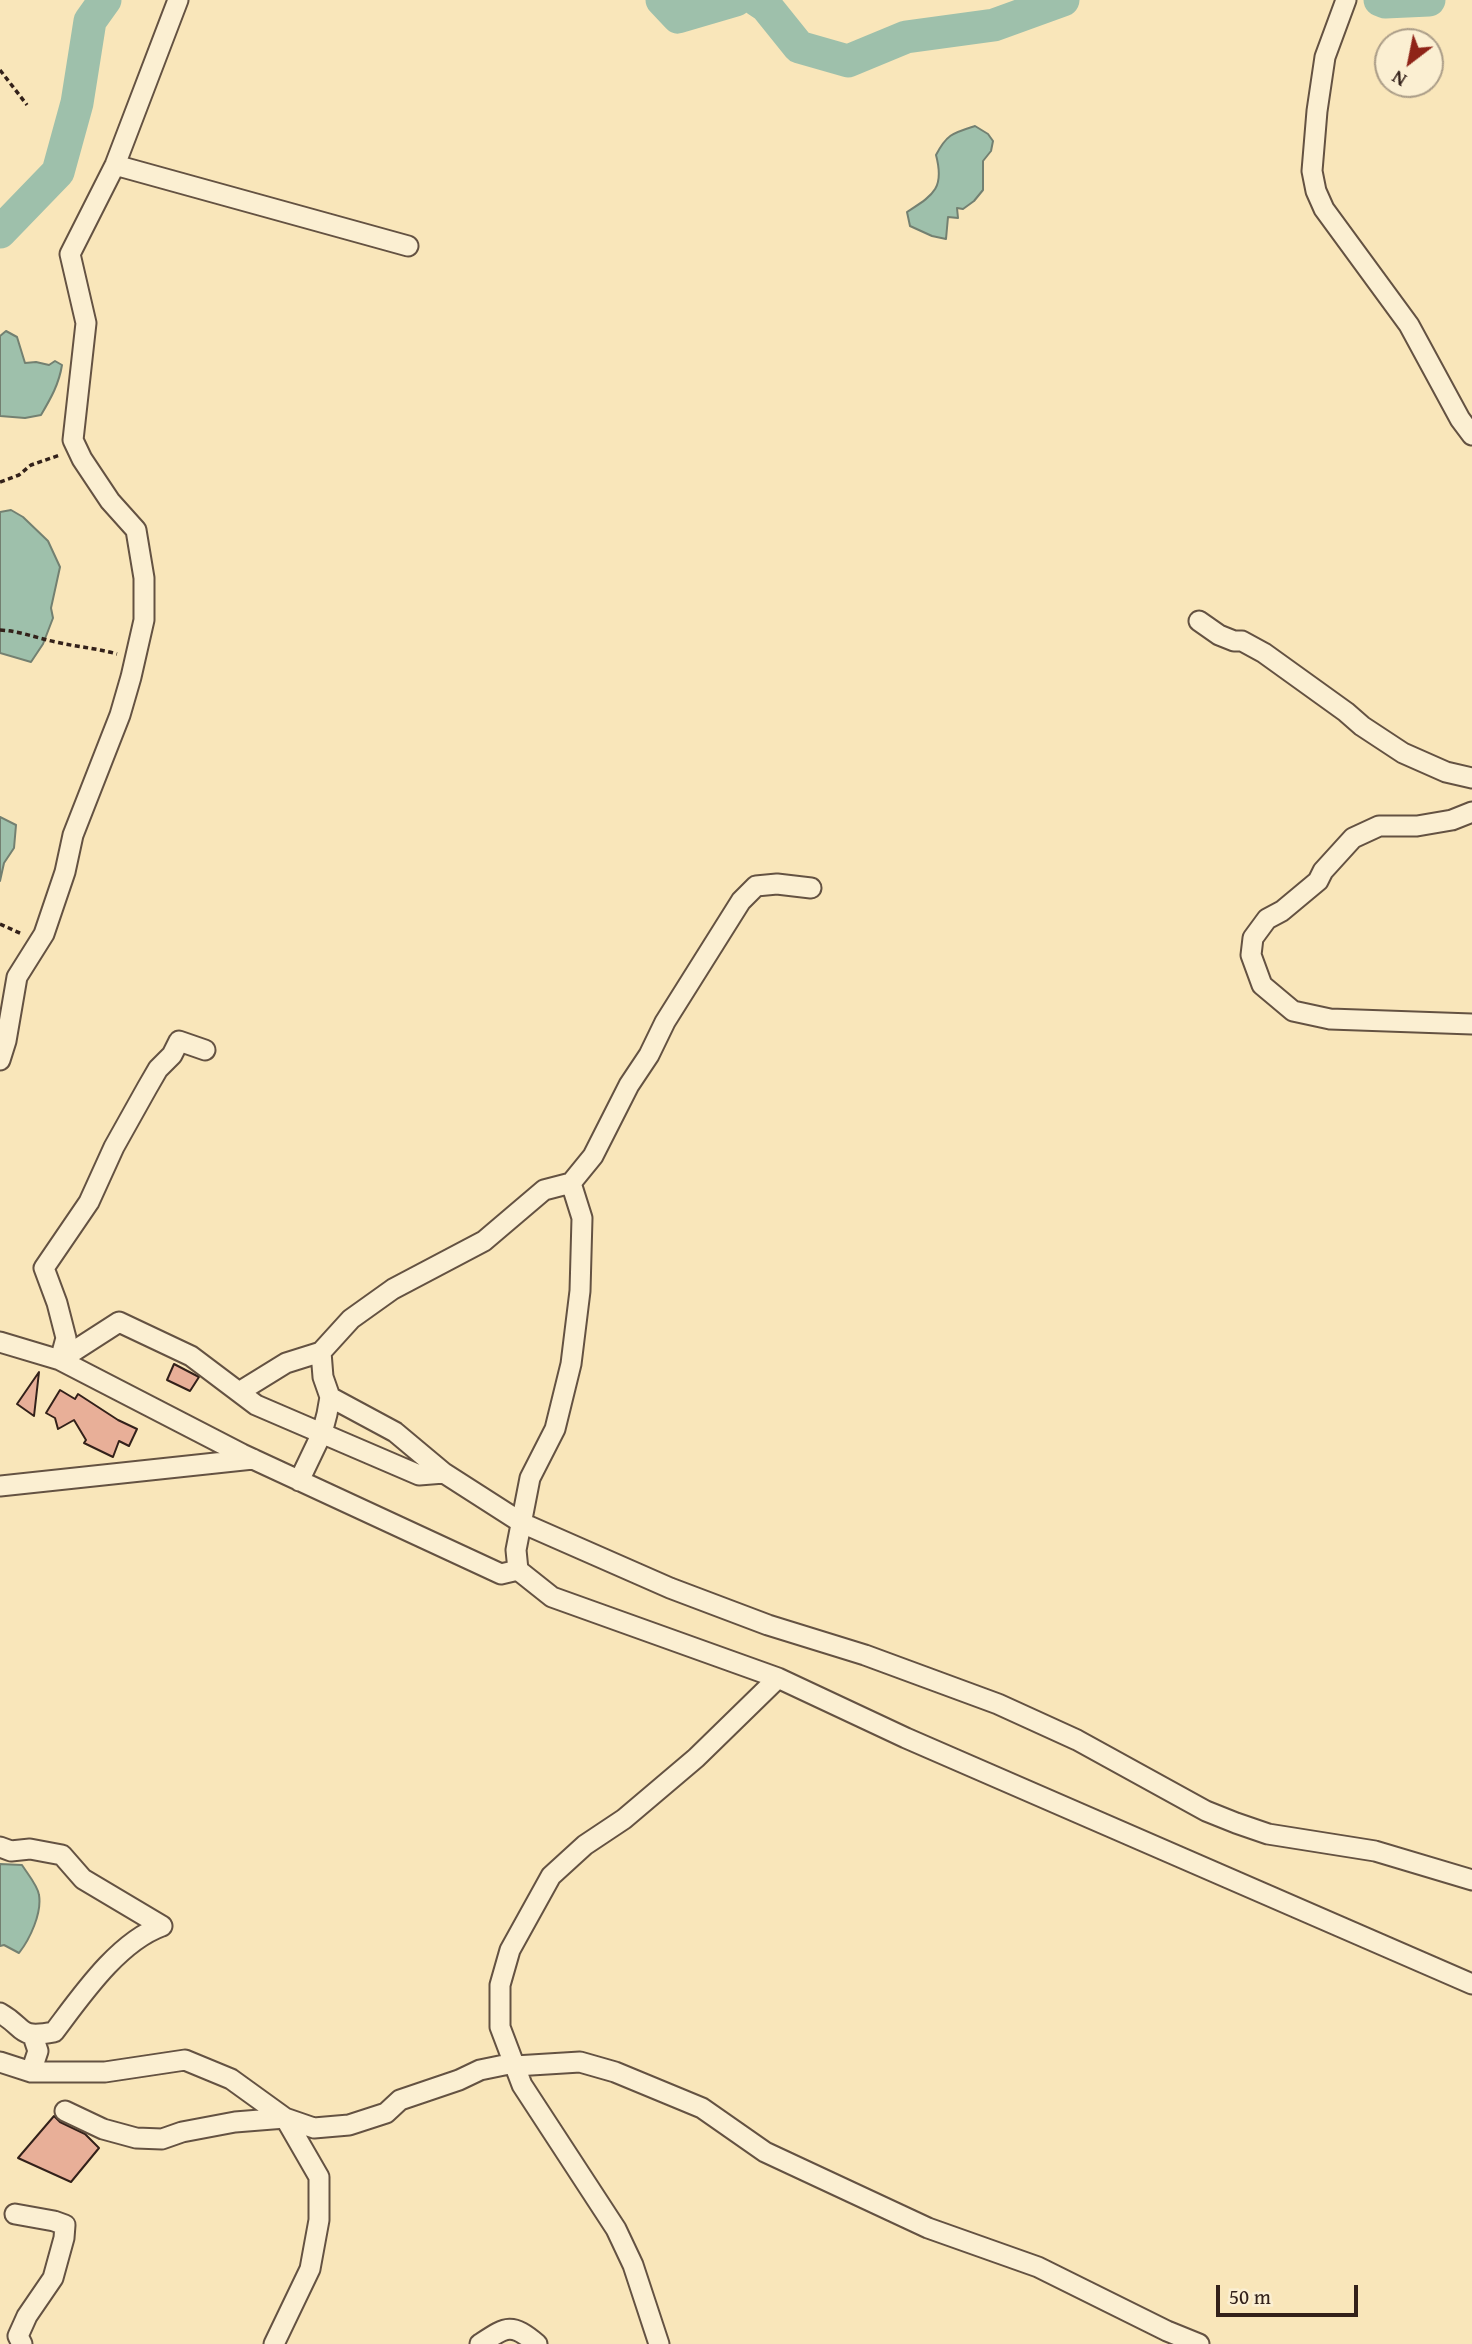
<!DOCTYPE html>
<style>
body{margin:0}
#map{position:relative;width:1472px;height:2344px;overflow:hidden;background:#f9e6ba;font-family:"Gentium Book Plus",serif}
canvas{display:block}
.north{position:absolute;left:1374px;top:28px;width:70px;height:70px;box-sizing:border-box;background:#fbefd2;border:2px solid #ab9d88;border-radius:50%;rotate:212deg;font-size:19px;font-weight:700;line-height:28px;text-align:center;color:#33211a}
.north::after{content:'';display:block;margin:auto;width:24px;height:32px;background:#8f2418;clip-path:polygon(50% 0,100% 100%,50% 72%,0 100%)}
.scale{position:absolute;left:1216px;top:2285px;width:142px;height:32px;box-sizing:border-box;border:4px solid #33211a;border-top:0;padding-left:9px;font-size:21px;line-height:24px;white-space:nowrap;color:#33211a;-webkit-text-stroke:5px #fbefd2;paint-order:stroke}
</style>
<div id="map">
<canvas width="1472" height="2344"></canvas>
<div class="north">N</div>
<div class="scale">50 m</div>
</div>
<script>
const c = document.querySelector('canvas').getContext('2d');
c.lineJoin = 'round';
function fillPath(path, color) {
  c.fillStyle = color;
  c.fill(path, 'evenodd');
}
function stroke(path, color, width, dash) {
  c.strokeStyle = color;
  c.lineWidth = width;
  c.lineCap = dash ? 'butt' : 'round';
  c.setLineDash(dash || []);
  c.stroke(path);
}
const water = new Path2D(`
 M975,126L988,134L993,141L991,151L983,161V190L974,201L963,209L957,208L958,218L948,217L946,239L932,236L910,226L907,212C933,195 945,189 936,155C947,134 953,133 975,126Z
 M6,331L17,337L25,363L36,362L49,365L55,361L62,365C59,384 51,398 41,415L25,418L0,416V336Z
 M11,510L23,517L48,541L60,567L51,608L53,618L43,644L31,662L0,653V512Z
 M0,817L16,825L14,848L4,863L0,881Z
 M0,1864L22,1865C27,1873 38,1886 39,1895C42,1913 30,1939 19,1953L4,1945L0,1946Z`);
fillPath(water, '#9ec0ab');
stroke(water, '#738071', 2);
stroke(new Path2D(`
 M662,0L678,17L736,0
 M757,0L766,6L799,47L848,61L906,37L994,25L1063,0
 M1380,0L1385,2L1429,0
 M0,232L58,172L77,103L90,21L105,0`), '#9ec0ab', 33);
const building = new Path2D(`
 M174,1364L199,1377L190,1391L167,1380Z
 M39,1372L34,1416L17,1404Z
 M60,1390L75,1399L78,1394L118,1420L137,1429L129,1446L119,1441L113,1457L84,1443L86,1440L74,1420L58,1429L55,1418L46,1413Z
 M54,2116L60,2122L85,2134L99,2148L71,2182L18,2158Z`);
fillPath(building, '#e8af98');
stroke(building, '#33211a', 2);
const minor = new Path2D(`
 M1346,0L1325,57L1317,111L1312,171L1316,191L1324,209L1409,325L1460,419L1472,435
 M115,165L408,246
 M1199,621L1219,635L1234,641H1242L1264,653L1346,712L1362,726L1403,753L1446,772L1472,778
 M1472,812L1452,820L1417,826H1379L1353,838L1323,871L1318,881L1282,911L1267,919L1253,938L1251,955L1262,985L1293,1011L1330,1019L1472,1024
 M0,1060L6,1041L17,977L44,934L65,872L73,835L120,715L131,677L144,620V578L136,530L110,501L82,459L73,440L86,323L70,254L115,165L178,0
 M0,1342L60,1360L242,1454L501,1574L518,1570L552,1597L778,1678L906,1738L1472,1984
 M60,1360L119,1322L191,1356L256,1405L419,1475L444,1473L522,1523L670,1588L768,1625L865,1655L998,1704L1077,1740L1206,1811L1236,1823L1268,1834L1375,1851L1472,1880
 M60,1360L66,1338L57,1303L44,1268L89,1202L114,1147L147,1088L158,1069L172,1055L179,1041L205,1050
 M239,1392L286,1363L321,1352L351,1319L393,1289L484,1241L544,1190L571,1183L593,1156L629,1085L649,1055L665,1022L741,901L756,886L777,884L811,888
 M330,1397L395,1432L444,1473
 M299,1481L322,1433L327,1414L330,1397L323,1377L321,1352
 M0,1486L253,1459
 M518,1570L516,1550L530,1478L555,1429L571,1364L580,1291L582,1218L571,1183
 M0,1847L11,1851L30,1849L62,1855L83,1879L162,1926
 M0,2013C27,2028 16,2039 54,2032C82,1995 118,1942 162,1926
 M0,2062L31,2072H105L185,2060L231,2079L285,2118L319,2177V2220L310,2269L274,2344
 M515,2066L580,2062L615,2072L702,2108L765,2152L928,2228L1038,2267L1167,2331L1199,2344
 M31,2072L38,2051L33,2036
 M65,2111L103,2129L136,2138L162,2139L182,2132L235,2122L285,2118L314,2128L349,2125L386,2113L400,2100L459,2080L480,2070L514,2063
 M15,2214L54,2221L65,2225L64,2238L53,2278L27,2316L18,2336L22,2344
 M480,2344C506,2327 511,2322 537,2344
 M659,2344L633,2265L616,2229L522,2085L500,2027V1985L510,1950L551,1876L585,1845L624,1819L696,1758L778,1678`);
stroke(minor, '#645242', 23);
stroke(new Path2D(`
 M0,70L27,105
 M0,482L19,475L31,465L60,455
 M0,630C20,631 36,638 56,642C77,647 96,648 117,654
 M0,924L22,934`), '#33211a', 3.5, [5, 3.5]);
stroke(minor, '#fbefd2', 19);
</script>
